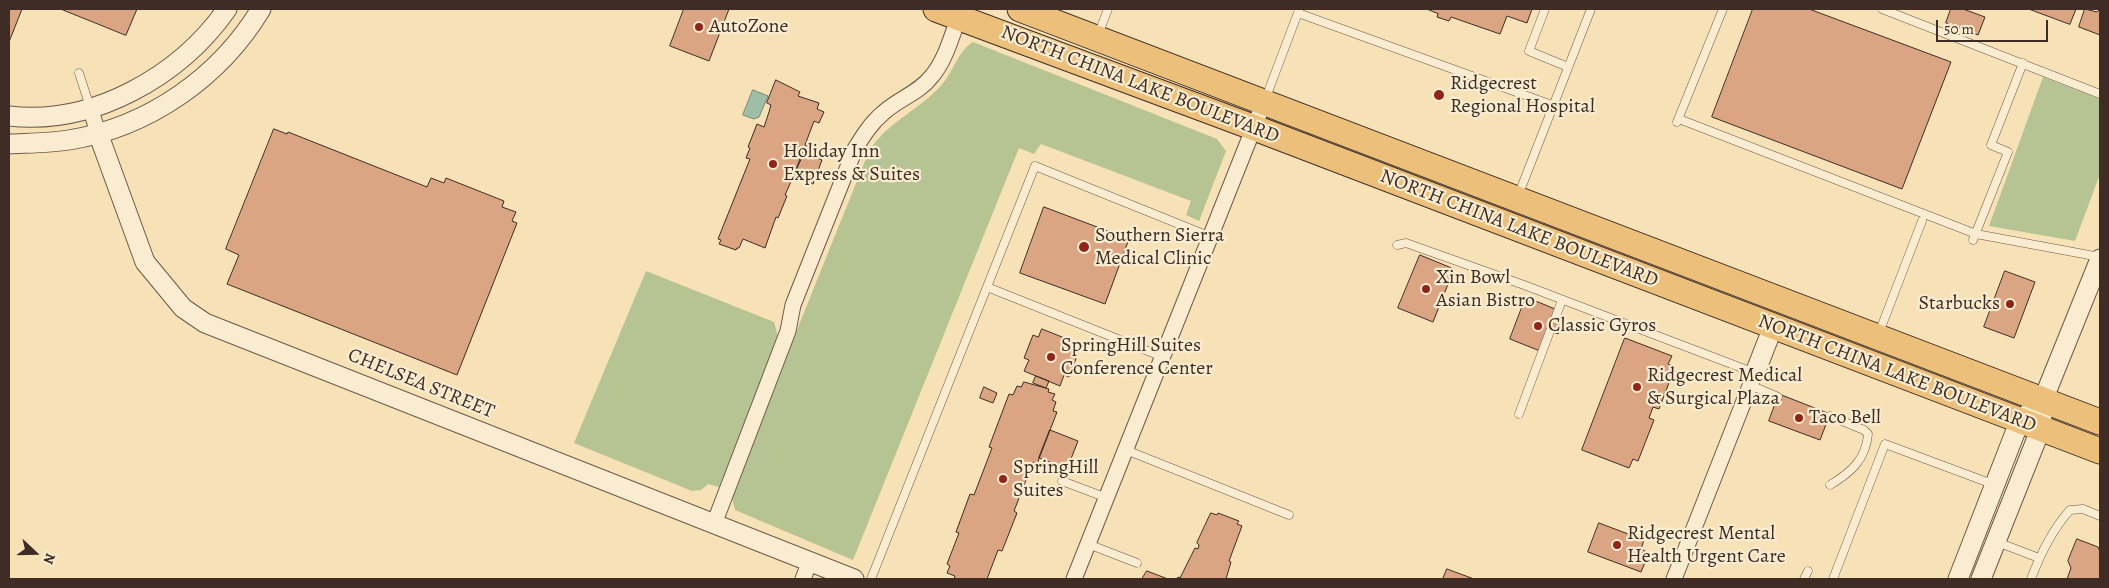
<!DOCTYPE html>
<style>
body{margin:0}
#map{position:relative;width:2109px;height:588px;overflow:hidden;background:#f7e1b6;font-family:Alegreya,serif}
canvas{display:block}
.frame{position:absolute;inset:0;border:10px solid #3e2c25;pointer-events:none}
.north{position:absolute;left:10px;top:528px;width:50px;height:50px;-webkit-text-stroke:4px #faecd0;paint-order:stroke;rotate:111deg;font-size:14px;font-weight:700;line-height:20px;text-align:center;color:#3e2c25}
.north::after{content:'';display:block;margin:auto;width:18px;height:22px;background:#3e2c25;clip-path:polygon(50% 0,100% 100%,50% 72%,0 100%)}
.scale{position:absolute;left:1936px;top:20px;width:112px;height:22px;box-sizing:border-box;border:2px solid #3e2c25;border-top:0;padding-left:6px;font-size:15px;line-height:18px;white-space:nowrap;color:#3e2c25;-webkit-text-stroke:4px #faecd0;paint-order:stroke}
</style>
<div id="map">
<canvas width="2109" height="588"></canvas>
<div class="frame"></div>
<div class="north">N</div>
<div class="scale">50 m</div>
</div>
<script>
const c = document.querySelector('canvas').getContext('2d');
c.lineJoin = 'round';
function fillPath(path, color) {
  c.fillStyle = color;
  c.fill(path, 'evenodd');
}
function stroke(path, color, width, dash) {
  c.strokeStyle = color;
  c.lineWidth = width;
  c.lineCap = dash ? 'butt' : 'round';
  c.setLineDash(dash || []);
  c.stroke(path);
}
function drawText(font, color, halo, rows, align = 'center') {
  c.font = font + ' Alegreya,serif';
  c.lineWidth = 4.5;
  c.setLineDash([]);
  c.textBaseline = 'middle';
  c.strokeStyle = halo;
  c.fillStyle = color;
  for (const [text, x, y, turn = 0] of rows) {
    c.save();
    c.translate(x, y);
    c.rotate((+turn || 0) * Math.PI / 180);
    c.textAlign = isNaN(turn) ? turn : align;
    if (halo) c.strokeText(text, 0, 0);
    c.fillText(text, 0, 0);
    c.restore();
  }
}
fillPath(new Path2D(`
 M973,42L1217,139L1226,151L1199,221L1186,215L1191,201L1041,144L1034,154L1019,148L853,560L735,510L731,494L869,151C888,121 922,109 944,82C954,69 959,50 973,42Z
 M2043,77L2100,99V174L2075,241L1989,226Z
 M646,271L774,322L780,344L719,487L708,484L701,490L692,491L574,443Z`), '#b6c493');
const water = new Path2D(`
 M753,90L768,96L759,117L754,119L743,115Z`);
fillPath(water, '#9ebea8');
stroke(water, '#788474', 1);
const building = new Path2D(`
 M9,9H22L9,42Z
 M61,9H137L126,35Z
 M684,9H729L709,61L670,46Z
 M1427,9H1532L1527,23L1507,16L1500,34L1451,17L1449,21L1437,17L1438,14Z
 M1753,9H1809L1951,62L1902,189L1712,117Z
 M1951,9H1963L1985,17L1978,35L1946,23Z
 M2029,9H2076L2070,24Z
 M2085,9L2097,12L2100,9V35L2079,27Z
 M776,80L800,92L798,96L819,103L817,109L824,112L819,123L814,121L805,145L807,146L785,195L787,196L778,218L776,217L765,248L743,239L739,248H737L736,250L719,244L721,240L718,239L750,159L746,158L750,148L748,147L757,124L764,127L769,112L771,105L767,103Z
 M274,129L287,134L288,132L427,187L431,178L444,183L446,178L504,201L502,207L516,212L512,221L517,223L457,375L227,284L239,255L226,249Z
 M803,152L822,160L813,184L794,176Z
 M1044,207L1129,239L1105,304L1020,273Z
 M1420,255L1454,269L1433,322L1398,308Z
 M2005,271L2035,282L2014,338L1984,327Z
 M1526,297L1555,309L1552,318L1563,322L1558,334L1547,330L1540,351L1510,339Z
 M1042,329L1077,343L1073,354L1077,356L1069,377L1064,375L1060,386L1024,371L1029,360L1024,358L1033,335L1038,337Z
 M1625,338L1672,356L1668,364L1675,367L1659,409L1653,407L1649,418L1654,420L1638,461L1633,459L1629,468L1582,450Z
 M1036,376L1049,381L1046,388L1033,383Z
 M1024,382L1049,389L1048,392L1055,394L1052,400L1056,402L1053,411L1057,412L1037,464L1033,462L1014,511L1017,513L1002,551L998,550L987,579H954L955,576L947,573L950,566L947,564L959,533L956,532L970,494L974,495L992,448L989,447L1009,394L1013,395L1017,386L1021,387Z
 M984,387L997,393L993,403L980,398Z
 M1779,394L1830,414L1820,440L1769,421Z
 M1050,430L1078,441L1067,469L1039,458Z
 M1211,513L1217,515L1218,513L1239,521L1237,524L1242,526L1229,561L1231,562L1226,579H1177L1178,577L1180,578L1195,548L1198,549L1199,545L1197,543Z
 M1599,523L1644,540L1641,549L1649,553L1641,572L1588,552Z
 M2077,539L2098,547L2100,552V579H2067L2071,568L2068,561Z
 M1447,569L1474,579H1443Z
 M1147,571L1168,579H1142Z`);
fillPath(building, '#dba583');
stroke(building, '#3e2c25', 1);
const service = new Path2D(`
 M1545,9L1529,51L1568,67
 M1882,9L2100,94
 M1298,13L1552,105
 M1098,35L1108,9
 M79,73L90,107
 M1265,100L1299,10
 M1679,119L1976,234L2100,257
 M1677,122L1723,9
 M1518,196L1591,9
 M1973,240L2008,152L1991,145L2023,63
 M1397,245L1406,243L1524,285L1755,373
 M987,287L1163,357
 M1555,319L1562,300
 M1879,333L1922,221
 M1750,385L1778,397
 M1519,414L1550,331
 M1830,416L1864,430L1868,434C1866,460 1850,473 1830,485
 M1126,450L1289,515
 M1062,481L1107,498
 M1997,542L2039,558
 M1088,544L1137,563
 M871,579L1035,166L1211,237
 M1804,579L1808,571
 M1833,579L1885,444L1995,485
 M2031,579C2040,555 2052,530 2070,510L2083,509L2100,516`);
const minor = new Path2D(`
 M90,107L98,133
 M714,524L788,331L793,305L855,149C863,136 871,123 883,113C898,99 919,93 932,76C946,59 951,37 959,17
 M803,579L810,561
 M1074,579L1264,102
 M1674,579L1755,373`);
const tertiary = new Path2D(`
 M9,116C93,126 180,76 227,9
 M98,133L145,262L183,308L205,323L854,579
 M9,144C29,143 50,143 69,140C149,127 220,77 261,9
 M1755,373L1773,327
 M1958,579L2020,420L2030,412
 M1981,579L2041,428L2043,400L2100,259`);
const primary = new Path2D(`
 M936,9L1255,128L2100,451
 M1020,9L2100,422`);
stroke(service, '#6c5949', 9);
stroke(minor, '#6c5949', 17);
stroke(tertiary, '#6c5949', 21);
stroke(primary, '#3e2c25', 27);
stroke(service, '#faecd0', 8);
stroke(minor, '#faecd0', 15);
stroke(tertiary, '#faecd0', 19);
stroke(primary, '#ecc07b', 25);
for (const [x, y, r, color] of [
 [699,27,5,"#8f2418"],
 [1439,95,6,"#8f2418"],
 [773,164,5,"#8f2418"],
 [1084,247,6,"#8f2418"],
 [1426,289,5,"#8f2418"],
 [2010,304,5,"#8f2418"],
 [1538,326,5,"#8f2418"],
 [1051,357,5,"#8f2418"],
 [1637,387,5,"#8f2418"],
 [1799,418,5,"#8f2418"],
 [1003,479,5,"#8f2418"],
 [1617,545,5,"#8f2418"]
]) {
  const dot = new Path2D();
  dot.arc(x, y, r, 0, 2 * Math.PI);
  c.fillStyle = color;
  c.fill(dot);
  stroke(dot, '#faecd0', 2);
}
drawText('20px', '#3e2c25', '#faecd0', [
 ["AutoZone",709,27],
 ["Ridgecrest",1450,84],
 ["Regional Hospital",1450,107],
 ["Holiday Inn",783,152],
 ["Express & Suites",783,175],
 ["Southern Sierra",1095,236],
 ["Medical Clinic",1095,259],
 ["Xin Bowl",1436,278],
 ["Asian Bistro",1436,301],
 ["Starbucks",2000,304,"right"],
 ["Classic Gyros",1548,326],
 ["SpringHill Suites",1061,346],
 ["Conference Center",1061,369],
 ["Ridgecrest Medical",1647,376],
 ["& Surgical Plaza",1647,399],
 ["Taco Bell",1809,418],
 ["SpringHill",1013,468],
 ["Suites",1013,491],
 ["Ridgecrest Mental",1627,534],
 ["Health Urgent Care",1627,557]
], 'left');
drawText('20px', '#3e2c25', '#faecd0', [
 ["NORTH CHINA LAKE BOULEVARD",1140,85,21],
 ["NORTH CHINA LAKE BOULEVARD",1519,229,21],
 ["NORTH CHINA LAKE BOULEVARD",1897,374,21],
 ["CHELSEA STREET",421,384,22]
]);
</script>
